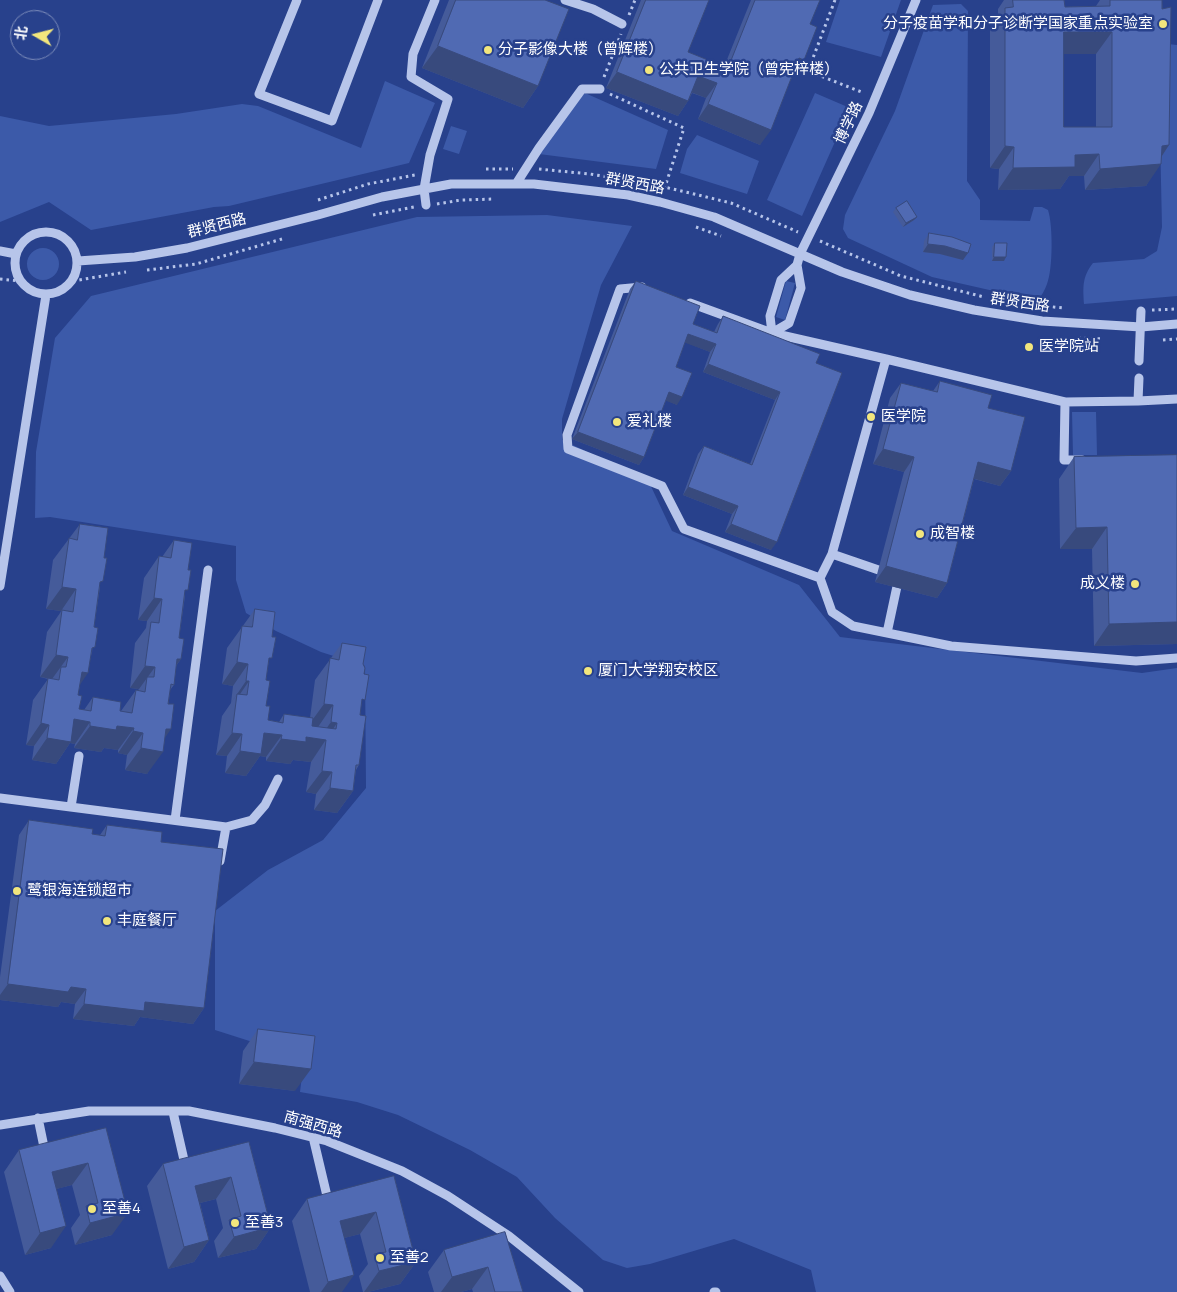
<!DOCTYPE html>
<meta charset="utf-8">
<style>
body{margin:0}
#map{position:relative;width:1177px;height:1292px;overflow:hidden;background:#28418c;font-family:Manrope,"Noto Sans SC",sans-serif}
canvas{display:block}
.north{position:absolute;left:10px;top:10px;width:50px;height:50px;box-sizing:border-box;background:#28418c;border:1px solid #7e8dba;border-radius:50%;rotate:278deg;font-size:14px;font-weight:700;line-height:20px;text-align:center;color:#fff}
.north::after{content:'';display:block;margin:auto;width:18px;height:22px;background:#f2e67d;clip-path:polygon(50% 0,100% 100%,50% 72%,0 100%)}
</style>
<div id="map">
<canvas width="1177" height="1292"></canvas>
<div class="north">北</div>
</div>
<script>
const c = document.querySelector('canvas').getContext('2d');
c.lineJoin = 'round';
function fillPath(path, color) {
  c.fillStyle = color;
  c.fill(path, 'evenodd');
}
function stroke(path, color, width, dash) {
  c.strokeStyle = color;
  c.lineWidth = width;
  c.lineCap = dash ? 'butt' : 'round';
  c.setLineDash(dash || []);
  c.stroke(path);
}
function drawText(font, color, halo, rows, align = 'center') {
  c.font = font + ' Manrope,"Noto Sans SC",sans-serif';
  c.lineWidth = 5;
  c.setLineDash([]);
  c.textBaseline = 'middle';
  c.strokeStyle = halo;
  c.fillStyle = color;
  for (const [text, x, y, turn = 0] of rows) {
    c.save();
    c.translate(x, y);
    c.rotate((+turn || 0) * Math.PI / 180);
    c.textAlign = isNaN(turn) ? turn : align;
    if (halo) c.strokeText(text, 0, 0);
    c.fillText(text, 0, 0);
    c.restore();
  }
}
fillPath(new Path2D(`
 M840,0H901L881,57L826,42Z
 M961,4L968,11L967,181L980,200V220L1030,221L1034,207H1042L1048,210C1053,225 1053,269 1047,284C1045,290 1041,296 1038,301L932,277L848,238L843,229L845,215L895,111L933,5Z
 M1158,43L1177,45V296L1084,304C1083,287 1082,277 1093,263L1144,259L1157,251L1162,227Z
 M385,81L435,103L409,163L229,206L214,207L91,230L49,202L0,222V116L49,126L176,114L242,104L258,106L361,148Z
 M585,93L668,130L656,169L539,154L566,111Z
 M815,93L850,108L802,216L767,200Z
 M451,126L467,131L459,154L443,149Z
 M697,135L759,161L747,194L680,173L687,149Z
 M547,215L632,226L601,285L562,419V440L648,480L672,531L799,585L840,637L1142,673L1177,668V1292H816L811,1270L734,1239L650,1264L627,1268L603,1260L555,1218L517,1177L470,1150L398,1115L357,1102L300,1092L305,1051L262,1045L215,1030V911L268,870L323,840L366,788L365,666L321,652L276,631L246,613L236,580V546L50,517L35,518L36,452L55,338L91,296L417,217Z
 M27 264a16 16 0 1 1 32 0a16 16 0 1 1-32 0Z
 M786,281L795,283L785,320L776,317Z
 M1072,412H1096L1097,455H1073Z`), '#3c5aa9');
stroke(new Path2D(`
 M835,0L808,71L864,93
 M629,15L635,0
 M604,77L621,34
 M610,94L684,128L665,187
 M486,169H513
 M539,169L590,174L651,184L690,193L731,203L798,232
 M318,200L368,184L415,175
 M437,204L461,200L495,199
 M373,215L414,207
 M696,227L721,236
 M820,241L901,276L984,297
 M147,270L196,264L282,239
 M0,279L20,281
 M73,281L126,272
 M1027,304L1063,308
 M1152,310L1177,309
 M1078,338L1104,339
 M1163,340L1177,339`), '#b7c5ea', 3, [2.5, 4]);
stroke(new Path2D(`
 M297,0L259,94L332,121L378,0
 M565,0L593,9L622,24
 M516,184L539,148L582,89H600
 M426,205L424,189L430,155L448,99L411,77L413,54L435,0
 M15 263a31 31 0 1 1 62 0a31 31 0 1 1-62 0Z
 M0,251L16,254
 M78,261L135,257L187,248L318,215L382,197L451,184H534L628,195L660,202L714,217L842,272L910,295L974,310L1042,321L1141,327L1177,324
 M797,265L781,280L770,316L772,333L789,323L801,288L797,265L800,254L869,113L916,0
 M642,287L620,289L567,435L568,449L662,486L684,529L820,578L832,554L886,359L1065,402
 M690,303L772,333L886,359
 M1139,361L1141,311
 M1139,378L1138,401L1177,399
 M1082,460H1064L1065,402L1138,401
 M832,554L899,577L887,633
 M820,578L832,612L853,626L951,646L1136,661L1177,658
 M0,586L46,295
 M0,798L226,827L252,820L265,805L278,779
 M71,807L79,756
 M175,820L208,570
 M220,861L226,827
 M173,1112L184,1160
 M38,1118L44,1147
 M0,1125L89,1111H189L275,1128L327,1141L402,1171L448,1196L509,1236L579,1292
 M313,1137L327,1196
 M0,1276L10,1292
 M714,1292H716`), '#b7c5ea', 9);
fillPath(new Path2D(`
 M449,0H545L538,86L523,108L422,68Z
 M641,0H709L688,52L724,67L751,0H750H820L810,24L804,60L793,75L760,145L698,119L706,98L692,93L688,101L678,116L606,88Z
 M1004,0H1064L1065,7L1096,6L1100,0H1162L1169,145L1162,156L1146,186L1085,190L1084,176H1069L1060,189L998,190L999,169L990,168V30L998,18V9ZM1064,54H1096V127H1064Z
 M896,208L914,220L903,227L893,212Z
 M929,233L963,260L940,254L923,252L924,241Z
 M995,243L1004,261H992V247Z
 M636,281L693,324L714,332L718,324L723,316L816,363L771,550L725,532L732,514L683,495L698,454L704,446L750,464L775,400L703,372L710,352L685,342L676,367L677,405L666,400L644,457L639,465L572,439L630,289Z
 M940,381L988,408L1011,471L1000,486L974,479L947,583L937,598L875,582L904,472L873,464L890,398L901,383L933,391Z
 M1177,455V644L1094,646L1092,549H1060L1059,479L1074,457Z
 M80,524L100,587L94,627L92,653L80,684L78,695L79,709L84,710L93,697L121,711L136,690H138L139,689L130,688L135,643L146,628L147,621L138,620L144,578L159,556L162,557L174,540L185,596L179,638L181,659L176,666L174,685L170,690L165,738L147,774L125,770L127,755L118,753V750L104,748L101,752L74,748L75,744L70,743L56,764L32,760L34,746L26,745L33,700L48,679L40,677L47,632L60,613L61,611L46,609L53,560Z
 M255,609L272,637L266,680V706L268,720L279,722L284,714L310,718L315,680L342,643L363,664L361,705L360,715L359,765L356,770L353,791L337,813L314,810L316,794L306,792L311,762L293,760L290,764L266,761V757L260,756L246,776L225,773L227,756L216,755L222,716L231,703L233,686L222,684L227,648Z
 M29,820L92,834L100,835L107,825L161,842L204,1008L193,1024L140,1017L134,1026L73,1019L75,1004L61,1002L58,1007L0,1000V977L19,835Z
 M258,1029L295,1091L239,1084L243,1051Z
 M106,1128L112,1235L75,1245L71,1228L80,1215L72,1185L56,1189L51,1248L25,1255L4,1172L19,1150Z
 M249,1142L271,1227L256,1249L218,1258L214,1241L223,1228L216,1199L200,1203L209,1240L194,1262L168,1269L147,1186L163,1164Z
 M394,1176L416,1262L400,1284L368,1292H363L359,1276L368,1264L360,1234L344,1238L342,1292H310L292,1221L307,1199Z
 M505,1232L523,1292H473L472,1289L461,1292H434L428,1272L444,1250Z`), '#455b9a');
fillPath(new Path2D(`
 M1064,32H1112L1096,54H1049Z
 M438,46L538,86L523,108L422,68Z
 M799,58L804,60L793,75L789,73Z
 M617,72L688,101L678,116L606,88Z
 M698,76L717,83L706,98L688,91Z
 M708,104L771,130L760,145L698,119Z
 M1169,145L1156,165L1161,164L1146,186L1085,190L1100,169L1162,146Z
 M1005,146L1014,147L999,169L990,168Z
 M1099,154L1084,176H1069L1060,189L998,190L1013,168L1075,155Z
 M917,217L914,220L903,227L906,223Z
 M928,244L945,246L968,253L963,260L940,254L923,252Z
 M994,257H1006L1004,261H992Z
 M688,334L716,344L710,352L683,342Z
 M708,364L780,392L775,400L703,372Z
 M669,392L682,397L677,405L664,400Z
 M578,432L644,457L639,465L572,439Z
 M883,449L914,457L904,472L873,464Z
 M978,462L1011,471L1000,486L968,477Z
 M688,487L738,506L732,514L683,495Z
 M731,524L777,542L771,550L725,532Z
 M1107,527L1092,549H1060L1076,528Z
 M886,566L947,583L937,598L875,582Z
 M62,587L76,589L61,611L46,609Z
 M154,598L162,599L147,621L138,620Z
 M1177,622V644L1094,646L1109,624Z
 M56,655L68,657L52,679L40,677Z
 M177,659H181L165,681Z
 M237,662L248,664L233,686L222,684Z
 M145,666L155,667L139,689L130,688Z
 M82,672L88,673L73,695Z
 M246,681H249L236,700L237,694L231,703Z
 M324,704L333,705L318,727L308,726Z
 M74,719L90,722L75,744L70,743L56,764L32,760L47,738Z
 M331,722L337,723L311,762L293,760L290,764L266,761L281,739L306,737L319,739Z
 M41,723L49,725L34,746L26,745Z
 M90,726H117L134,728L118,750L104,748L101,752L74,748Z
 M166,729H171L156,751L163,752L147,774L125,770L141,748Z
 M133,731L143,733L127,755L118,753Z
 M232,733L242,734L227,756L216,755Z
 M264,733L282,735L266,757L260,756L246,776L225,773L240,751Z
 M322,771L332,772L316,794L306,792Z
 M330,788L353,791L337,813L314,810Z
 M8,984L71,987L86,989L75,1004L61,1002L58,1007L0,1000V995Z
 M145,1002L204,1008L193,1024L140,1017L134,1026L73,1019L84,1004Z
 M254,1062L311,1069L295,1091L239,1084Z
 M88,1163L72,1185L37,1194L52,1172Z
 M231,1177L216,1199L180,1208L195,1186Z
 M376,1212L360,1234L325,1243L340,1221Z
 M128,1213L112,1235L75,1245L90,1223Z
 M66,1226L51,1248L25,1255L40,1233Z
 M271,1227L256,1249L218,1258L234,1237Z
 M209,1240L194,1262L168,1269L184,1247Z
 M416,1262L400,1284L368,1292H364L379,1271Z
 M488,1267L472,1289L461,1292H441L452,1277Z
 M354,1275L342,1292H321L328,1282Z`), '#384a7d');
const building = new Path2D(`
 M456,0H545L569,9L538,86L438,46Z
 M646,0H709L688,52L728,68L755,0H820L810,24L817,27L804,60L799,58L771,130L708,104L717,83L698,76L688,101L617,72Z
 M1013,0H1064L1065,7L1110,6V0H1162V9L1171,7L1169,145L1162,146L1161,164L1100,169L1099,154L1075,155V167L1013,168L1014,147L1005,146V8L1013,7ZM1064,32H1112V127H1064Z
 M907,201L917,217L906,223L896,208Z
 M929,233L952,237L971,244L968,253L945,246L928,244Z
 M995,243H1007L1006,257H994Z
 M636,281L700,306L693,324L717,333L723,316L820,354L816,363L842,373L777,542L731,524L738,506L688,487L704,446L752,465L780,392L708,364L716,344L688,334L676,367L692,373L682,397L669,392L644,457L578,432Z
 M940,381L992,395L988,408L1025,417L1011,471L978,462L947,583L886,566L914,457L883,449L901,383L937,392Z
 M1177,455V622L1109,624L1107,527L1076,528L1074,457Z
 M80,524L108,528L104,558H107L103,581L100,582L94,627L98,628L95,647L92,648L88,673L82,672L78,695L82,696L79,709L91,711L93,697L121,702L120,711L132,713L136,690L145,692L147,677H154L155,667L145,666L151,622L159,623L162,599L154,598L159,556L171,558L174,540L192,543L188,570H191L188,590H185L179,638L184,639L181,659H177L174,685L171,684L168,704H174L171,729H166L163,752L141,748L143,733L133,731L134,728L117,726L116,730L90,726V722L74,719L71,742L47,738L49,725L41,723L48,678L59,680L61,667H66L68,657L56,655L62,610L73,612L76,589L62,587L69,538L77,540Z
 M255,609L275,612L272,637H276L272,658H269L266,680L270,681L266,706H270L268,720L283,723L284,714L313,718L312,726L336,729L337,723L331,722L333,705L324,704L330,658L339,660L342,643L366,647L363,664L365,668L364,674L369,675L365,700L362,699L360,715L366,716L359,765H356L353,791L330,788L332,772L322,771L326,740L306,737V742L281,739L282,735L264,733L261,754L240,751L242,734L232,733L237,694L247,695L249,681H246L248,664L237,662L242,626L252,627Z
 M29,820L93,829L92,834L105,836L107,825L162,832L161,842L223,849L204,1008L145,1002L144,1011L84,1004L86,989L71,987L68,992L8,984Z
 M258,1029L315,1036L311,1069L254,1062Z
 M106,1128L128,1213L90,1223L86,1206L98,1203L88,1163L52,1172L66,1226L40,1233L19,1150Z
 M249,1142L271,1227L234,1237L229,1220L241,1216L231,1177L195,1186L209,1240L184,1247L163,1164Z
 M394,1176L416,1262L379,1271L374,1254L386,1252L376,1212L340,1221L354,1275L328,1282L307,1199Z
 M505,1232L523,1292H495L488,1267L452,1277L444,1250Z`);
fillPath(building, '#506ab3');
stroke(building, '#384a7d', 1);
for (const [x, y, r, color] of [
 [1163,24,5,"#f2e67d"],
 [488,50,5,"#f2e67d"],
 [649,70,5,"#f2e67d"],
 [1029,347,5,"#f2e67d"],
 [871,417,5,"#f2e67d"],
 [617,422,5,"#f2e67d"],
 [920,534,5,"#f2e67d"],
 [1135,584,5,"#f2e67d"],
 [588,671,5,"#f2e67d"],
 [17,891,5,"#f2e67d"],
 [107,921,5,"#f2e67d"],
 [92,1209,5,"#f2e67d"],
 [235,1223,5,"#f2e67d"],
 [380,1258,5,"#f2e67d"]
]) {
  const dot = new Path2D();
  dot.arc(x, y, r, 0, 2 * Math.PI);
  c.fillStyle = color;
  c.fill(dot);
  stroke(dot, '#28418c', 2);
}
drawText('15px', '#fff', '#28418c', [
 ["分子疫苗学和分子诊断学国家重点实验室",1153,24,"right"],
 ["分子影像大楼（曾辉楼）",498,50],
 ["公共卫生学院（曾宪梓楼）",659,70],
 ["医学院站",1039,347],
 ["医学院",881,417],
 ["爱礼楼",627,422],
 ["成智楼",930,534],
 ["成义楼",1125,584,"right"],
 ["厦门大学翔安校区",598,671],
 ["鹭银海连锁超市",27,891],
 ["丰庭餐厅",117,921],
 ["至善4",102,1209],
 ["至善3",245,1223],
 ["至善2",390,1258]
], 'left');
drawText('15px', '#fff', '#28418c', [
 ["博学路",849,123,-65],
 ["群贤西路",635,184,10],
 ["群贤西路",217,226,-14],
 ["群贤西路",1020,303,8],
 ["南强西路",313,1125,16]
]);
</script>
